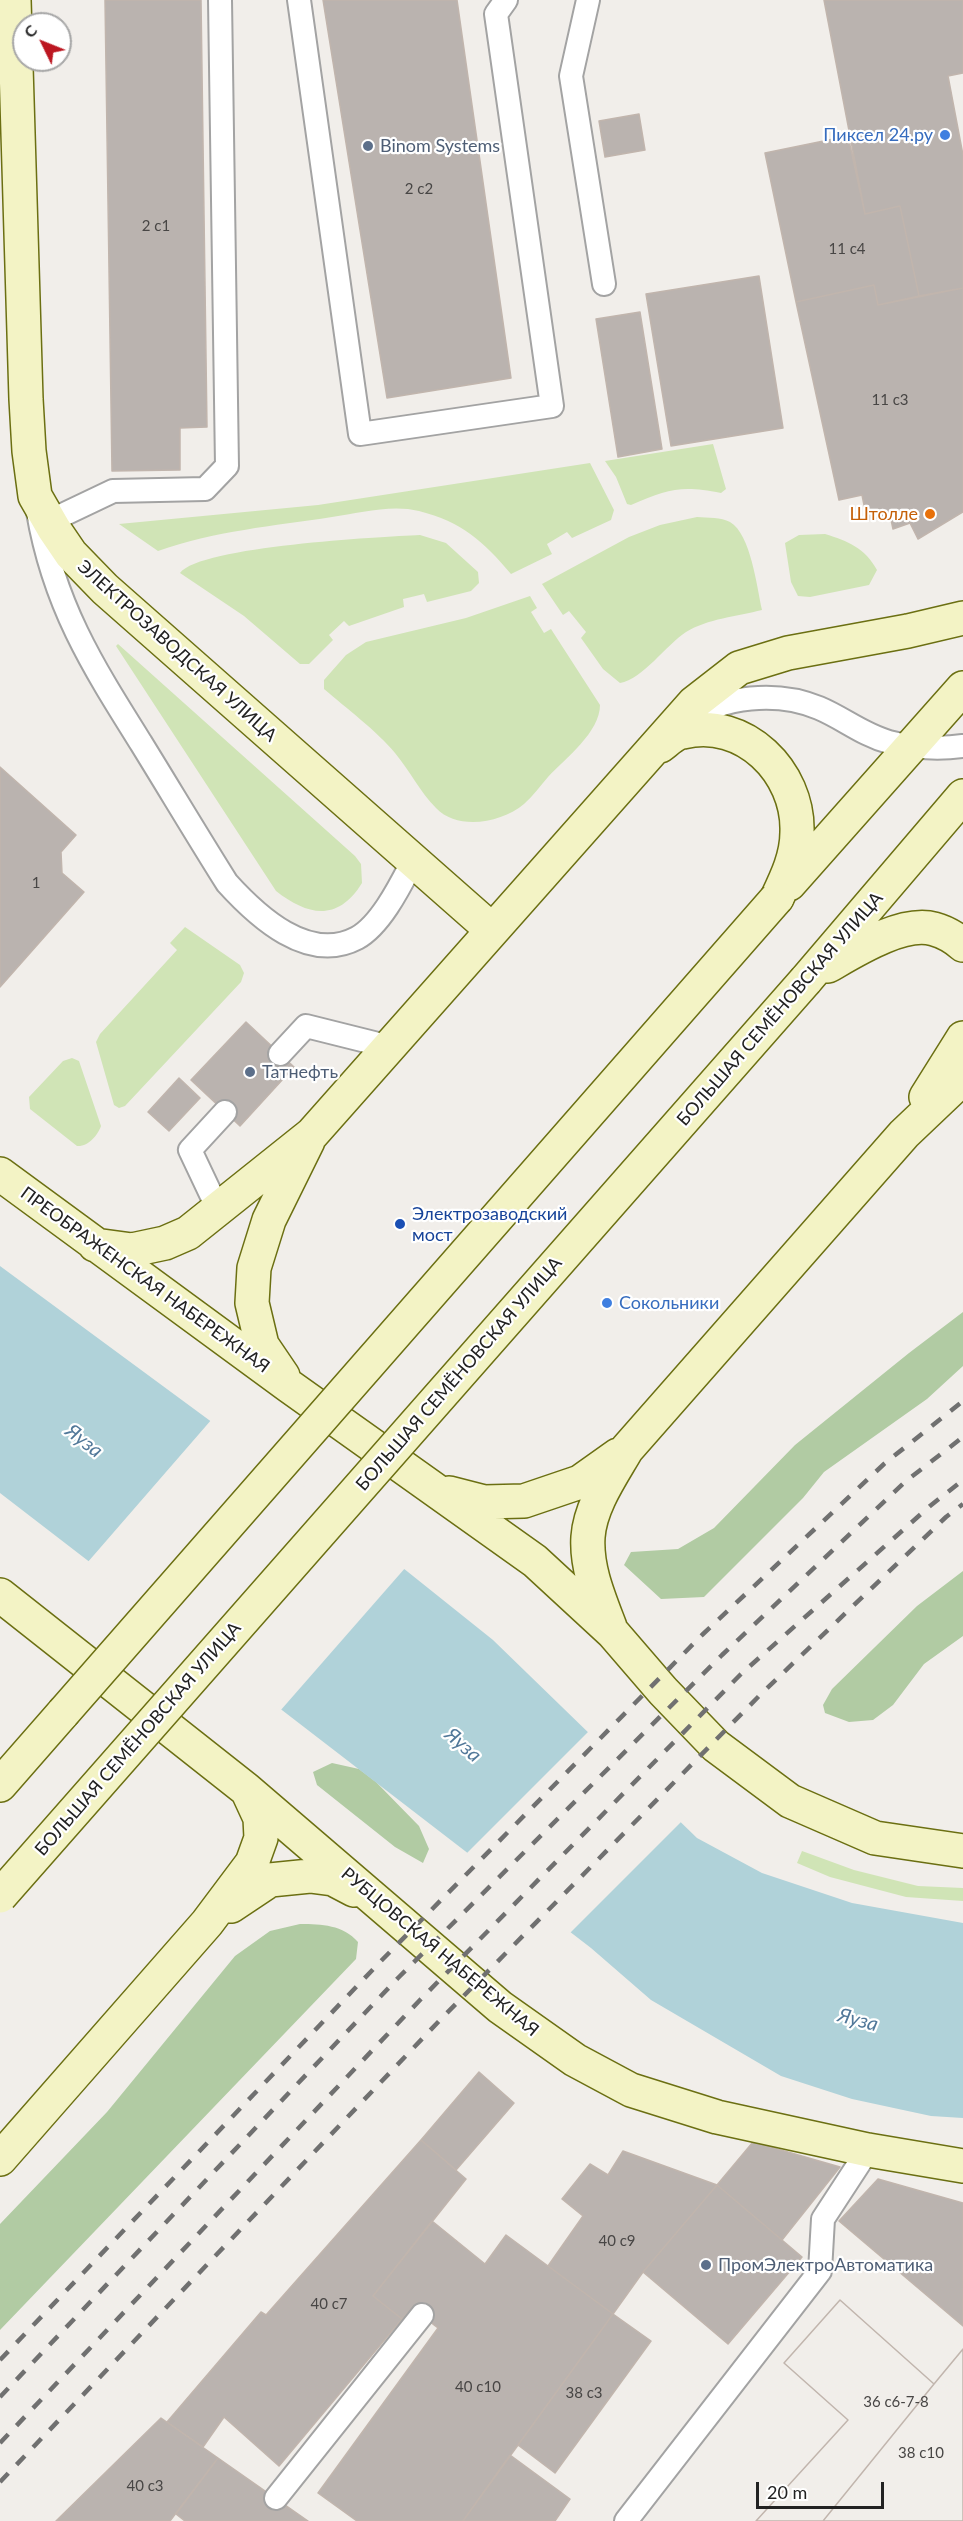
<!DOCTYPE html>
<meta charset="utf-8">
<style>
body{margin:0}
#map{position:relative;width:963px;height:2521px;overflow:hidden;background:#f1eeea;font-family:Lato,sans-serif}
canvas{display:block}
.north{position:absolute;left:12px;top:12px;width:60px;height:60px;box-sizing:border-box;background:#fff;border:2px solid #a7a7a7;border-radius:50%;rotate:313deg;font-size:16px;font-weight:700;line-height:24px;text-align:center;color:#222}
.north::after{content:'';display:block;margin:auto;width:21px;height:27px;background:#bc1721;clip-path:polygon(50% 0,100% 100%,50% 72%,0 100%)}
.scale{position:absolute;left:756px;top:2482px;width:128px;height:27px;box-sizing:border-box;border:3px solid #222;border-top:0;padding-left:8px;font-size:18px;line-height:21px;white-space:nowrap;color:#222;-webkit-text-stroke:4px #fff;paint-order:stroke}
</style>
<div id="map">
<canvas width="963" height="2521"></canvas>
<div class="north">С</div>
<div class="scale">20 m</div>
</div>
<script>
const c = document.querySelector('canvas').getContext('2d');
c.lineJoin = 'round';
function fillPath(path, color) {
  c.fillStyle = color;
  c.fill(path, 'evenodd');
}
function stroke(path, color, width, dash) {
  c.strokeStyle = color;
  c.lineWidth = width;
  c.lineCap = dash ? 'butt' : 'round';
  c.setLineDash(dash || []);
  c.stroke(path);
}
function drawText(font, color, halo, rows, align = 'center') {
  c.font = font + ' Lato,sans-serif';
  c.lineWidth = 4.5;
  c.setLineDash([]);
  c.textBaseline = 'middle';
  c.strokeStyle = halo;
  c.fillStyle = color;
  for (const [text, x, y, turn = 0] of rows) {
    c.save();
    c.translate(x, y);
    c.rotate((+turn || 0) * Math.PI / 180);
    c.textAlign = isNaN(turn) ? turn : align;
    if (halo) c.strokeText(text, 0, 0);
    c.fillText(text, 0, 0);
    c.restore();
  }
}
fillPath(new Path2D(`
 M713,444L726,489L721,493C681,485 668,489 631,505L627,504L616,477L605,461Z
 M590,463L614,510L611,520L572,538L567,532L547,544L552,554L511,574C483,541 462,522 419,511C392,504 359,513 332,517C274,526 214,531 158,551L119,524L318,505Z
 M697,517C708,518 721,517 730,522C751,534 757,588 762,610C738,616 707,619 686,632C666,645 643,679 620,683L603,669L581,638L586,632L569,611L563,615L542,584L629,537L660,525Z
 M825,534C848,541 865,548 877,570L869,585L810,597L798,596L791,582L785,543L799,535Z
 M420,535L446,543L478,572L479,583L471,591L427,602L424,594L403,599L404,607L349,626L344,621L329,635L333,640L309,664H300L244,616L180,573C201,546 380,537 420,535Z
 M530,596L537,608L531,612L544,633L551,629L600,705C600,732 566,758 548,777C540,786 533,796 524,804C501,823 458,831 436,808C420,792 410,771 395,753C377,731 346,708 324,689V680L346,655L366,642L466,618Z
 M118,644L355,856L361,864L362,883C338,922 308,916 276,891L116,646Z
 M185,927L240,965L244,973L241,982L125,1106L119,1108L114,1105L96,1042L100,1034L177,950L170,943Z
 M72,1058L79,1061L101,1126C98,1135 88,1147 77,1146L30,1109L29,1097L63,1061Z
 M802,1851L854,1870L918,1886L963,1888V1901L906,1897L830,1877L797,1863Z`), '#d0e4b6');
fillPath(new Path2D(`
 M963,1312V1366L927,1399L824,1472L803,1498L704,1597L661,1599L624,1565L631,1552L678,1549L714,1528L795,1445L909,1353Z
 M963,1571V1636L924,1664L893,1705L873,1720L849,1722L825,1713L823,1705L832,1689L917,1606Z
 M332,1763L359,1769L376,1782L419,1826L429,1849L423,1863L395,1847L317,1785L313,1772Z
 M300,1924C322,1924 343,1925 358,1942L356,1959L0,2330V2224L107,2112L235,1956L270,1931Z`), '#b1cba3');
fillPath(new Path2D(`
 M0,1266L323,1504L493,1640L697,1838L762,1873L852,1903L963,1923V2118L931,2116L852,2099L781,2076L651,2000L591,1948L0,1493Z`), '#b0d2d9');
fillPath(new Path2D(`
 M212,1419L325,1502L406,1567L280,1711L87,1563Z
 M590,1730L683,1820L569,1934L466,1854Z`), '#f1eeea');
const building = new Path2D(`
 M105,0H201L207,427L180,428V470L112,471Z
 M323,0H457L511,378L387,398Z
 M824,0H963V73L948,76L963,155V288L919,296L900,206L865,214Z
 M639,114L645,150L605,157L599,121Z
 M848,136L865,214L900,206L919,296L878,305L874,285L796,302L765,153Z
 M759,276L783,428L671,446L646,294Z
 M874,285L878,305L963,288V512L918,539L910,523L893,529L890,515L867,520L862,495L839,500L796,302Z
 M640,312L662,449L618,457L596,319Z
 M0,767L76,835L61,852L62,873L84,892L0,987Z
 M246,1022L294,1067L240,1126L191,1080Z
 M179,1078L200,1098L169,1131L148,1112Z
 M479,2072L514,2103L456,2170L421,2140Z
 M421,2140L466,2179L373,2296L402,2319L279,2466L224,2417L203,2447L167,2422L261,2312L266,2315Z
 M753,2142L840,2167L782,2240L717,2185Z
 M623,2151L717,2185L643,2272L613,2314L548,2266L583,2216L562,2199L590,2164L608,2175Z
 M878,2179L963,2203V2326L839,2221Z
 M717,2185L802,2257L728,2344L643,2272Z
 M432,2221L485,2264L506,2235L613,2314L463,2521H357L318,2493L438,2328L412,2308L402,2319L373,2296Z
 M840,2300L934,2384L963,2349V2521H756L848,2420L784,2363Z
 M840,2300L934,2384L823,2521H756L848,2420L784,2363Z
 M613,2314L651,2341L555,2473L518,2445Z
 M963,2349V2521H823L934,2384Z
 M161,2418L218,2458L170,2521H56Z
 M510,2455L570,2499L555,2521H463Z
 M218,2458L308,2521H185L176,2514Z`);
fillPath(building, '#bab3af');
stroke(building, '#c1b5ad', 1.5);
const lane = new Path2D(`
 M299,0L360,434L552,406L496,14L506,0
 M588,0L571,76L604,284
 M38,512C54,605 92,665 141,743C170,790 198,837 227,883C257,916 308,964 357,938C381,925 401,884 413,861
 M50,521L113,491L205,489L227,466L220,0
 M687,722C722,695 778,691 819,708C843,718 863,735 889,742C911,748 941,749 963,746
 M280,1054L306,1026L390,1047
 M217,1207L190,1150L225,1112
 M276,2498L422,2315
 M626,2521L820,2271L823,2219L868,2150`);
const secondary = new Path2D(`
 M14,0L26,399L29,451L35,496L54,529L71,554L105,589L492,930
 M660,746C667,741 675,733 683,732C744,717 799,772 797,832C797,856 787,877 777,898
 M789,884L963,688
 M828,966C854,951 903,920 934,929C945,932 955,938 963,945
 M806,980L963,796
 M926,1097L963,1038
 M0,1174L289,1386L535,1561L613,1633L663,1691L716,1746L790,1801L875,1838L963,1851
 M95,1245L132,1250L165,1243L188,1233L312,1134L694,703L739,668L788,653L908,631L963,618
 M283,1376L262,1345L252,1303L254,1268L269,1220L308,1141
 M449,1493L484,1502L524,1501L580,1482L618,1455
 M0,1595L247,1790L500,2007L575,2060L631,2090L717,2117L868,2150L963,2166
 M610,1627C599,1598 586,1568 588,1537C590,1506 612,1475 627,1449L904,1134L963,1078
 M0,1785L63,1713
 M231,1906L270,1880L310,1876L333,1879L354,1890
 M0,2159L207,1923L252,1863L261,1838L260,1818L248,1792`);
stroke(lane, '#a3a3a3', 26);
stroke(secondary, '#6b6f12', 36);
stroke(lane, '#fff', 22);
stroke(secondary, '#f3f3c5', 33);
stroke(new Path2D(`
 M0,2360L381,1961L702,1635L884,1464L963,1401
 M0,2397L398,1978L722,1655L906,1481L963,1437
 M0,2443L420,2000L741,1674L930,1506L963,1480
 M0,2482L440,2020L761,1694L946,1517L963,1504`), '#707070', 4.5, [12, 12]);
const secondaryBridge = new Path2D(`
 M63,1713L777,898
 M0,1896L806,980`);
stroke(secondaryBridge, '#6b6f12', 36, []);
stroke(secondaryBridge, '#f3f3c5', 33);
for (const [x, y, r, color] of [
 [945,135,6,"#3f7fe0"],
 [368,146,6,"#5c6f8a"],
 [930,514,6,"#e8710a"],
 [250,1072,6,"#5c6f8a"],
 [400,1224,6,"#1a4fb4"],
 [607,1303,6,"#3f7fe0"],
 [706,2265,6,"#5c6f8a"]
]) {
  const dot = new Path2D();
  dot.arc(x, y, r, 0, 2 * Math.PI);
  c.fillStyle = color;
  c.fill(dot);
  stroke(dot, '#fff', 2);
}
drawText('15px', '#484645', null, [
 ["2 с2",419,189],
 ["2 с1",156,226],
 ["11 с4",847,249],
 ["11 с3",890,400],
 ["1",36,883],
 ["40 c9",617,2241],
 ["40 с7",329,2304],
 ["40 с10",478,2387],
 ["38 c3",584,2393],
 ["36 с6-7-8",896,2402],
 ["38 c10",921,2453],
 ["40 с3",145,2486]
]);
drawText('18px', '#366cbe', '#fff', [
 ["Пиксел 24.ру",933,135],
 ["Сокольники",619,1303,"left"]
], 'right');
drawText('18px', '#4e5e75', '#fff', [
 ["Binom Systems",380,146],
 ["Татнефть",262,1072],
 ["ПромЭлектроАвтоматика",718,2265]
], 'left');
drawText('18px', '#c56008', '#fff', [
 ["Штолле",918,514]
], 'right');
drawText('18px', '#222', '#fff', [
 ["ЭЛЕКТРОЗАВОДСКАЯ УЛИЦА",177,651,42],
 ["БОЛЬШАЯ СЕМЁНОВСКАЯ УЛИЦА",780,1009,-49],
 ["ПРЕОБРАЖЕНСКАЯ НАБЕРЕЖНАЯ",145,1280,36],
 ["БОЛЬШАЯ СЕМЁНОВСКАЯ УЛИЦА",459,1374,-49],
 ["БОЛЬШАЯ СЕМЁНОВСКАЯ УЛИЦА",138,1739,-49],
 ["РУБЦОВСКАЯ НАБЕРЕЖНАЯ",440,1952,40]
]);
drawText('18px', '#164399', '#fff', [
 ["Электрозаводский",412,1214],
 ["мост",412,1235]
], 'left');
drawText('italic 20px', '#517899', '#fff', [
 ["Яуза",84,1441,38],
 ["Яуза",463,1745,41],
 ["Яуза",858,2020,15]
]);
</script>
